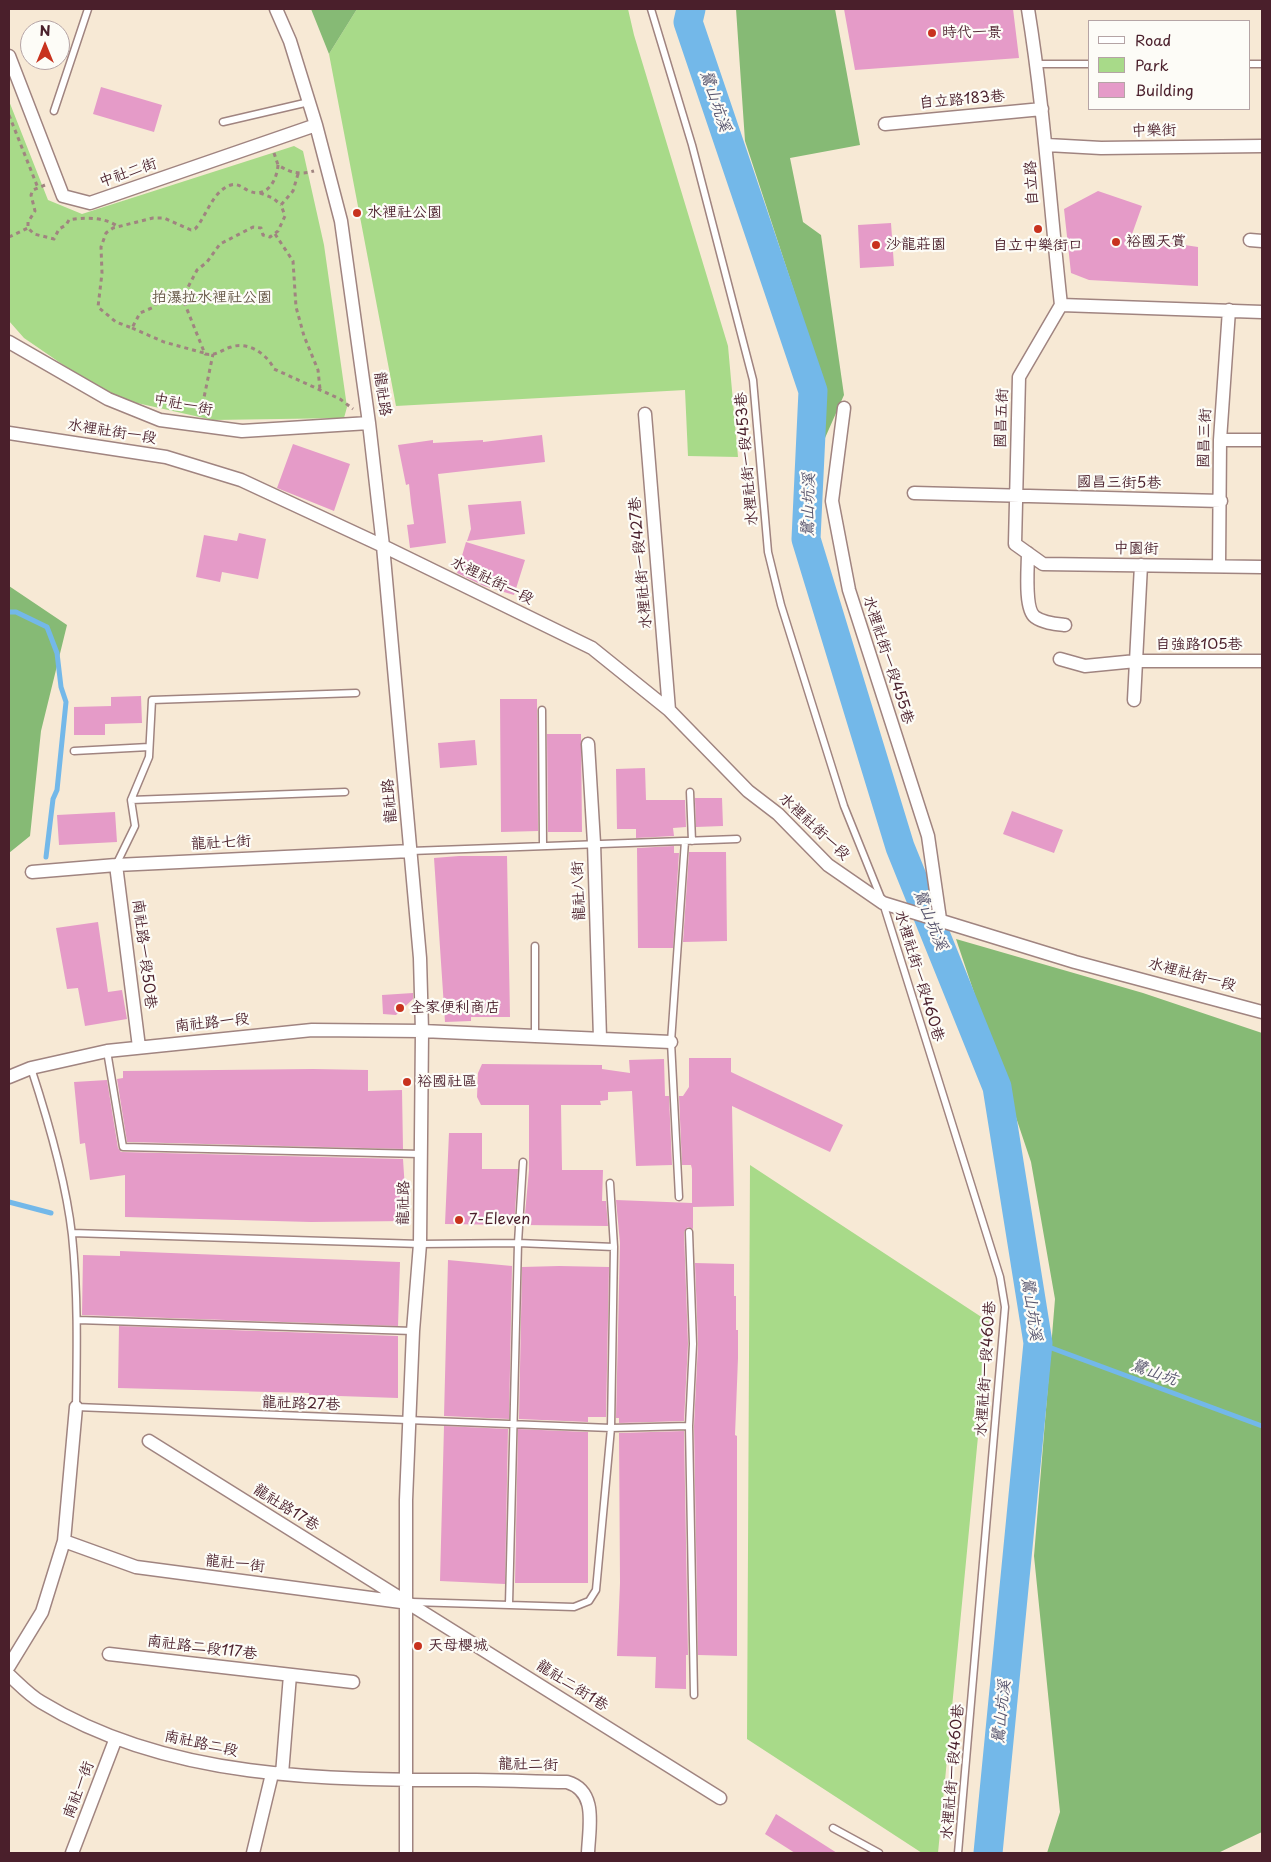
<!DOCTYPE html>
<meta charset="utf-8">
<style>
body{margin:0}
#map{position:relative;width:1271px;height:1862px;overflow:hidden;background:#f7e9d5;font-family:"Playpen Sans",sans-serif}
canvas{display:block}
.frame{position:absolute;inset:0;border:10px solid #4a1f2b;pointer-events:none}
.legend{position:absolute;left:1088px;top:20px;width:162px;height:90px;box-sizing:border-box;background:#fdfcf7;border:1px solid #b5a4a5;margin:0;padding:6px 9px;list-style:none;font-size:15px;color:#4a1f2b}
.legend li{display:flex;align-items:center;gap:10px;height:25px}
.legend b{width:25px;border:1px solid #b5a4a5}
.north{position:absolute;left:20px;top:20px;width:50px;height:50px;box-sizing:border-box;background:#fdfcf7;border:1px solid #b5a4a5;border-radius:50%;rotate:0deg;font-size:14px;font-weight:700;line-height:20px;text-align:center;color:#4a1f2b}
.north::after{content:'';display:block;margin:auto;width:18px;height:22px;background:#c8321e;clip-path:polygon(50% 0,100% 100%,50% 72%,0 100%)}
</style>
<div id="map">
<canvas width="1271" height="1862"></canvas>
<div class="frame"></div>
<ul class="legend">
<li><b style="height:6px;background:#fff"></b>Road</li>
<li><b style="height:14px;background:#a8da89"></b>Park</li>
<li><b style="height:14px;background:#e59bc8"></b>Building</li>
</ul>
<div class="north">N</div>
</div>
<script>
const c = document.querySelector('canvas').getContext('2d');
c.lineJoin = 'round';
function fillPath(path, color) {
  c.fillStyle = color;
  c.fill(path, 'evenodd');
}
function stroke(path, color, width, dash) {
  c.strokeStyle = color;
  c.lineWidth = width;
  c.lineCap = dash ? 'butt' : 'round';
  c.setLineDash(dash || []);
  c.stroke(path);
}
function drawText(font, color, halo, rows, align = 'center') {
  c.font = font + ' "Playpen Sans","LXGW WenKai TC",sans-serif';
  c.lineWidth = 4.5;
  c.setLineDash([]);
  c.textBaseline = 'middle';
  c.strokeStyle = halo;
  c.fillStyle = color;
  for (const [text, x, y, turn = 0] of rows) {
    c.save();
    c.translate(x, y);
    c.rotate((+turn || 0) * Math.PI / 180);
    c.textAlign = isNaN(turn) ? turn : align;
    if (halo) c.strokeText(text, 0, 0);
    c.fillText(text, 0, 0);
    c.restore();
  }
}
fillPath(new Path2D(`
 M357,9H628L634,35L728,346L738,457L688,456L685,390L396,406L329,54Z
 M9,101L48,200L82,214L294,146L303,151L324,245L347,407L344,418L213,420L110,397L24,338L9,321Z
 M750,1165L989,1322L938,1853H922L747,1739Z`), '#a8da89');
fillPath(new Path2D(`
 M311,9H357L329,54Z
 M736,9H835L860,145L790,158L803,222L821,235L844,395L825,438V386L745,141Z
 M9,586L67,625L41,731L30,836L9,853Z
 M956,939L1143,993L1262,1033V1832L1218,1853H1047L1060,1812L1034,1556L1055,1299L1031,1162Z`), '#86ba75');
stroke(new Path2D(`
 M9,612H16L47,627L57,653L61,687L66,702L57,790L53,799L46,857
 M9,1202L51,1213
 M1038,1343L1262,1426`), '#73b8e9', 5);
stroke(new Path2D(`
 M691,9L688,22L813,391L806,539L900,847L997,1087L1038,1343L988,1853`), '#73b8e9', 29);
fillPath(new Path2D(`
 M844,9H1013L1019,58L855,70Z
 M101,87L162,105L154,132L93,114Z
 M1098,191L1142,206L1131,237L1198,247V286L1089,280L1071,273L1064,209Z
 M891,223L894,266L860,268L858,225Z
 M542,435L545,462L438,474L446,543L410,548L407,525L414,524L411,503L409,484L406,485L398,445L433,440V443L483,440V442Z
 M293,444L350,464L334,511L277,488Z
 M521,501L525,534L467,541L471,529L468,505Z
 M239,533L266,539L258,579L222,572L220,582L196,577L204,535L237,541Z
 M466,542L525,560L514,595L484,586L457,573Z
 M141,696L142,723L105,724V735H74V707L111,706V697Z
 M500,699H537L538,831L501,832Z
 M547,734H581L582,832H548Z
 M475,740L477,765L440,768L438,743Z
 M645,768L646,800H685L686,827L673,828L674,836L636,838V829H617L616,769Z
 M695,798H722L723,826L696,827Z
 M1012,811L1063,830L1054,853L1003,834Z
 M115,812L117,842L59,845L57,815Z
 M674,846V853H679L673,948H638L637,848Z
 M689,852H726L727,941L683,942Z
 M459,856H507L510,1017H471V1021L445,1022L434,858Z
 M98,922L108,992L122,990L127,1019L85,1026L78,988L67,989L56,928Z
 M413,993V999L396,1015L383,1014L382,995Z
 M689,1058H731V1072L843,1125L830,1152L732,1106L734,1206L693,1207V1229L688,1227L684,1232L688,1344L684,1421L619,1423V1418H616L620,1243L616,1200L692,1203V1169L691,1165H682L679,1096H683L689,1087Z
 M664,1059L665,1096H669L672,1165L636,1166L632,1091L608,1092V1100L600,1101L601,1105H561L562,1170H603L602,1201H606L608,1226L524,1225L529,1170V1105H481L477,1097L478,1073L482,1064L602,1065V1069L630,1073L629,1060Z
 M313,1069L368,1070V1091L402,1090L403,1149L127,1142L117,1079L123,1078V1071Z
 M107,1080L118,1148L121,1152L403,1159L407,1221L311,1222L125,1217V1175L90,1180L85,1143L80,1144L74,1082Z
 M449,1133H482V1169H518L514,1225L445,1224Z
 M120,1251L400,1262L398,1326L82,1315L83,1255L120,1256Z
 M448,1260L512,1266L509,1419L444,1416Z
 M695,1263L734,1264V1296H736V1330H738V1358L735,1435L737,1436V1656L698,1655L694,1426L698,1344Z
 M559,1266L609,1267L606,1417H588V1422L519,1419L522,1267Z
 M119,1326L398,1336V1398L309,1395V1393L118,1388Z
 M444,1426L508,1429L505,1584L440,1581Z
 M518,1429L588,1432V1583H515Z
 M684,1431L688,1655H686V1689L655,1688L656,1657L617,1656L620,1583L619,1433Z
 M776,1814L837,1853H795L765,1834Z`), '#e59bc8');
const lane = new Path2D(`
 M651,9L692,145L753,380L768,552L781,605L844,806L883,903L1000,1277L1005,1307L958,1853
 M1037,64H1090
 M1250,64H1262
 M54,111L88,9
 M223,122L309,102
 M542,710L543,845
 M74,751L149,747
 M690,792L692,841
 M131,800L345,792
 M411,851L737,839
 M116,865L135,826L131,800L149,757L152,700L356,693
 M535,1036V946
 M107,1051L123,1147L421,1154
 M31,1068C48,1120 66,1181 72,1235C78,1293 77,1349 76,1407L611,1428L689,1426
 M679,1197L671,1042L685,841
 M689,1232L693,1344L689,1426L694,1695
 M72,1233L420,1244L518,1243L614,1247
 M78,1320L413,1331
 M412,1602L574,1607L589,1601L596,1590L611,1428L614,1247L610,1183
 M509,1604L518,1243L523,1162
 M833,1828L879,1853`);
const street = new Path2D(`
 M276,9L290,41L316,125L341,221L369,423L383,546L420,958L422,1031L420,1244L413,1331L406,1500V1853
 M1028,9C1044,107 1050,206 1061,305L1262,312
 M9,56L63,196L90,203L316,125
 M885,124L1042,109
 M1047,145L1101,148L1262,146
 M1250,240L1262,241
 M1061,305L1019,377L1015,544L1043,564L1262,567
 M9,342L108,399L160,420L242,431L369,423
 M844,408L832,501L849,590L928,836L940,919
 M645,414L669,710
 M9,433L166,457L241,480L383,546L592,648L669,710L748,791L778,814L828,865L883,903L1075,962L1262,1012
 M1220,440H1262
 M914,493L1221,501
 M1028,553C1028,567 1024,609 1035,617C1043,623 1056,624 1065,625
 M1219,566L1220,440L1229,310
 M1060,659L1085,666L1136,661H1262
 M1134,700L1141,565
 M588,744L594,843L600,1038
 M116,865L139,1047
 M32,872L116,865L411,851
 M9,1077L31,1068L107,1051L312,1030L422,1031L671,1042
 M149,1441L720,1798
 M64,1541L136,1567L401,1602
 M109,1654L353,1682
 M9,1666L42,1612L64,1541L76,1407
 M9,1675C19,1684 29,1695 41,1702C170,1781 330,1780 476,1780C506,1780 537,1782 567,1782C598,1791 589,1827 588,1853
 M282,1774L290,1675
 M72,1853L116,1738
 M253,1853L272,1774`);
stroke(lane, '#a08480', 9);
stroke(street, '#a08480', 15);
stroke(new Path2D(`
 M9,115L38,188
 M274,153L278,165C291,173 299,175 314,171
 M278,165C277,180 267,199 249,191C243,188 238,183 231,185C212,191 207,216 195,229L191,230L164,218H153L113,228L106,233L101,247L102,273L98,307L116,322L132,328L140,313L154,307L157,302L173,299L184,302L186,291L197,270L207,262L220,244L253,227L261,228L263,235L270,237L278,231L285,216L281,205L293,191L298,174
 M45,185L33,190L31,195L35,211L28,222V228L34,234L54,239L59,229L66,225L69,220C84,217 104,217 117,226
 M260,193L273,198L281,205
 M275,234L293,261L296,307L304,336L318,370L320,389
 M9,237L28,228
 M184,302L205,354C217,356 221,350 231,347C248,341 267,354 274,369L340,399L353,409
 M132,328L164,342L204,353
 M201,412L213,354`), '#a08480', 3, [4, 4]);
stroke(lane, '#fff', 6);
stroke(street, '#fff', 12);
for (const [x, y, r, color] of [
 [932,33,5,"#c8321e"],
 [357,213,5,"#c8321e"],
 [1038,229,5,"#c8321e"],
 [1116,242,5,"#c8321e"],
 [876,245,5,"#c8321e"],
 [400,1008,5,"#c8321e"],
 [407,1082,5,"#c8321e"],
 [459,1220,5,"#c8321e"],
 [418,1646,5,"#c8321e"]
]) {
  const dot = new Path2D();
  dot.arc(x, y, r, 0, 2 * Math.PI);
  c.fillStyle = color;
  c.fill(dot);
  stroke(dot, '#fdfcf7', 2);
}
drawText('15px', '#4a1f2b', '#fdfcf7', [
 ["時代一景",942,33],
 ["水裡社公園",367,213],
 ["裕國天賞",1126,242],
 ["沙龍莊園",886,245],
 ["自立中樂街口",1038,246,"center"],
 ["全家便利商店",410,1008],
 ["裕國社區",417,1082],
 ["7-Eleven",469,1220],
 ["天母櫻城",428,1646]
], 'left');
drawText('15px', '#4a1f2b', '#fdfcf7', [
 ["自立路183巷",962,100,-5],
 ["中樂街",1154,131,-1],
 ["中社二街",128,173,-19],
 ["自立路",1032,183,-93],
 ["龍社路",382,394,82],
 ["中社一街",183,405,11],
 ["國昌五街",1002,418,-88],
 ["水裡社街一段",112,432,9],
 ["國昌三街",1205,438,-88],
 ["水裡社街一段453巷",747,459,-95],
 ["國昌三街5巷",1119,483,1],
 ["中園街",1136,549,1],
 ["水裡社街一段427巷",641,563,-95],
 ["水裡社街一段",492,581,26],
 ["自強路105巷",1199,645],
 ["水裡社街一段455巷",888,660,72],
 ["龍社路",390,801,-95],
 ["水裡社街一段",814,827,43],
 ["龍社七街",221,843,-3],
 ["龍社八街",579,891,-92],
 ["南社路一段50巷",144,954,83],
 ["水裡社街一段",1192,975,15],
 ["水裡社街一段460巷",919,976,73],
 ["南社路一段",212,1023,-6],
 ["龍社路",404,1203,-89],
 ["水裡社街一段460巷",986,1369,-86],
 ["龍社路27巷",301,1404,2],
 ["龍社路17巷",286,1508,32],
 ["龍社一街",235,1564,6],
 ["南社路二段117巷",202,1648,7],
 ["龍社二街1巷",572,1686,32],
 ["南社路二段",201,1744,12],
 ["龍社二街",528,1765,1],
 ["水裡社街一段460巷",953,1772,-85],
 ["南社一街",79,1790,-69]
]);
drawText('15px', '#665747', '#fdfcf7', [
 ["拍瀑拉水裡社公園",212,298]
]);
drawText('italic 16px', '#58556e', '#fdfcf7', [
 ["鷺山坑溪",715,101,71],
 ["鷺山坑溪",809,505,-89],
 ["鷺山坑溪",930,920,68],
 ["鷺山坑溪",1031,1309,82],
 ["鷺山坑",1154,1373,20],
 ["鷺山坑溪",1002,1712,-84]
]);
</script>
